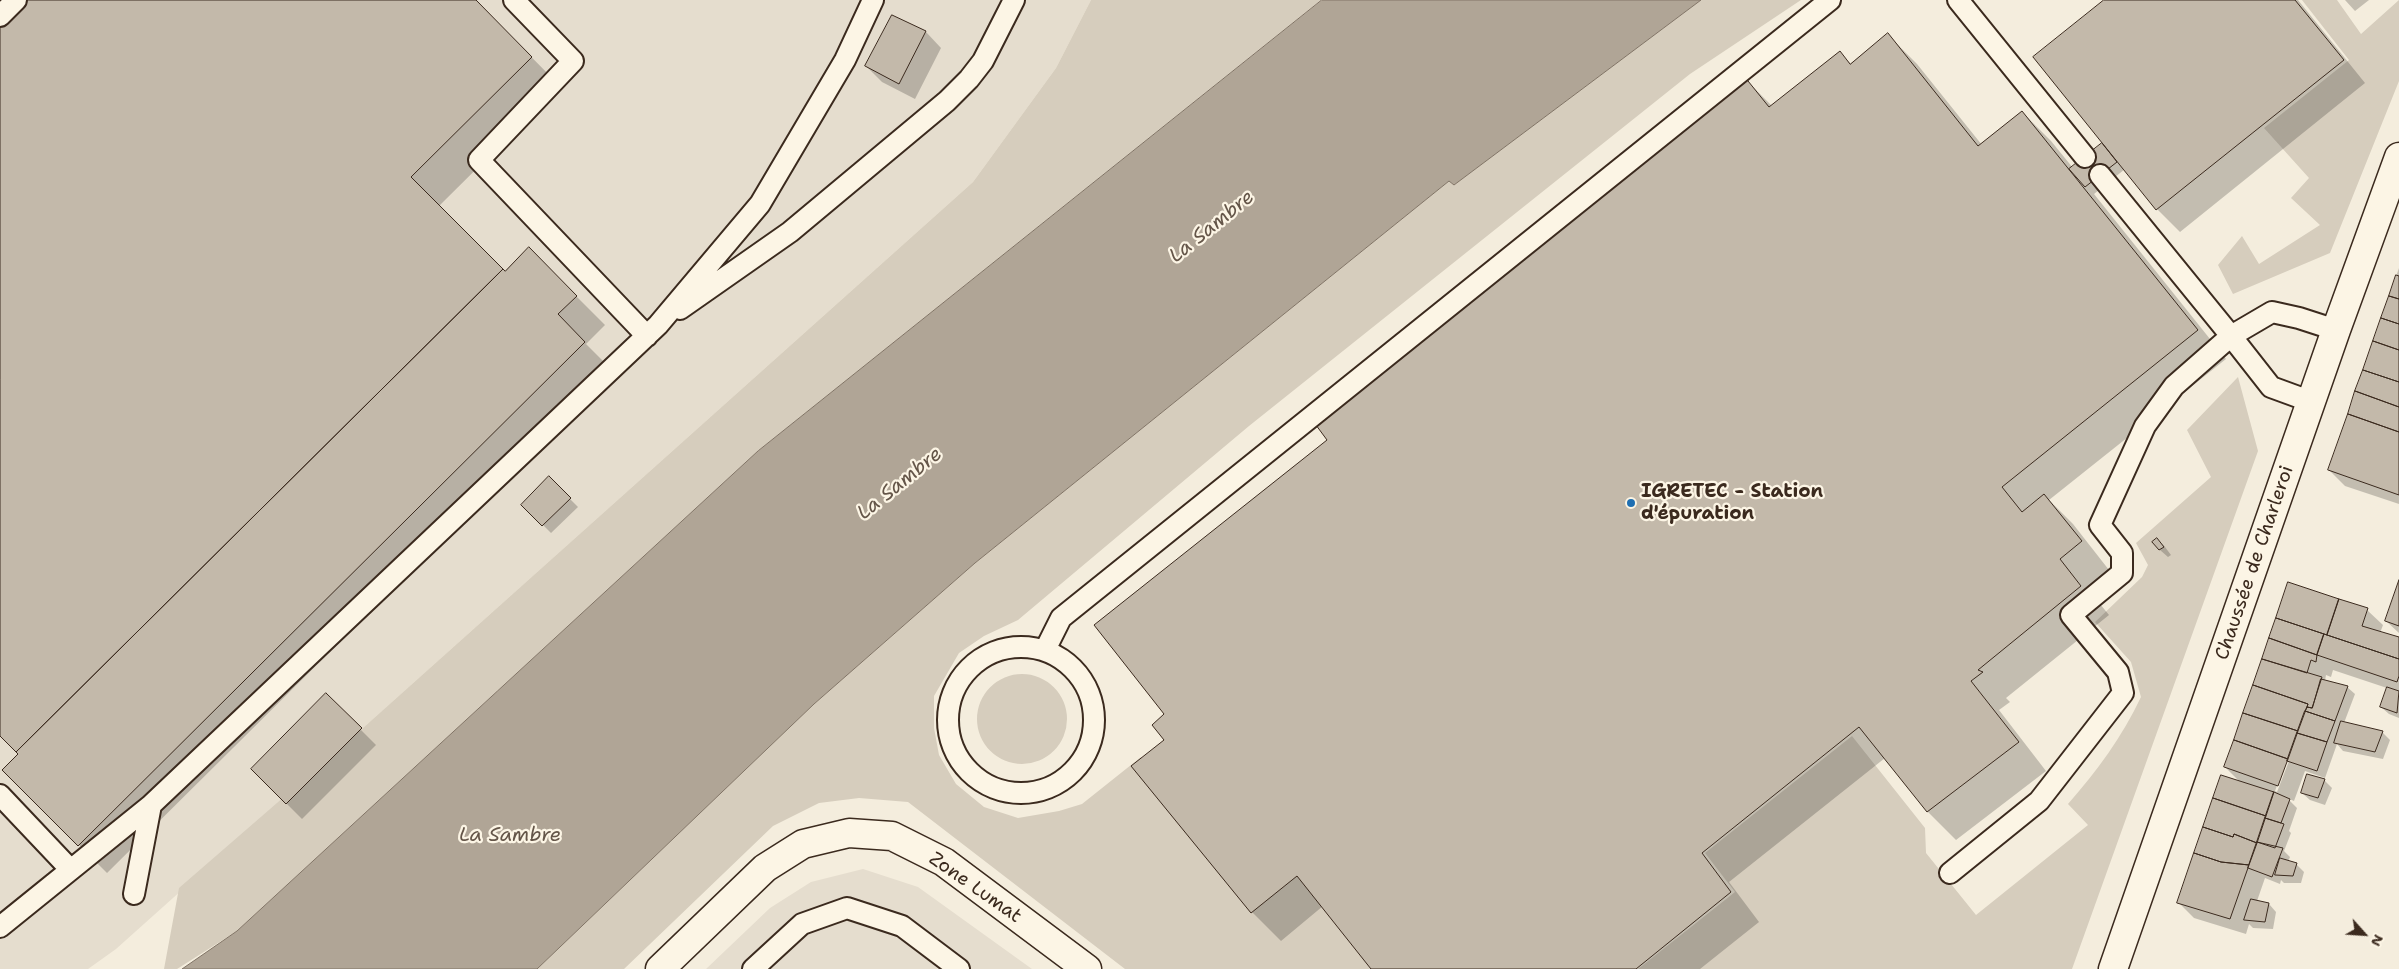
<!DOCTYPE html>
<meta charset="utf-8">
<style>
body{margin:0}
#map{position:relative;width:2399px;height:969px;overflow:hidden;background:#f4eddd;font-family:"Shantell Sans",sans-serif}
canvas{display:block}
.north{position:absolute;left:2339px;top:909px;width:50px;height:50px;-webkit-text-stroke:4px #fcf5e5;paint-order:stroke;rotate:116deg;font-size:14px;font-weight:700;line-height:20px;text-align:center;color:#3b2a1e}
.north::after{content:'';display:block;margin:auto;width:18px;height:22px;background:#3b2a1e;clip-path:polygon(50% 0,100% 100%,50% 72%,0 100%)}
</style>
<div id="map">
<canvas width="2399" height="969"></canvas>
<div class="north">N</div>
</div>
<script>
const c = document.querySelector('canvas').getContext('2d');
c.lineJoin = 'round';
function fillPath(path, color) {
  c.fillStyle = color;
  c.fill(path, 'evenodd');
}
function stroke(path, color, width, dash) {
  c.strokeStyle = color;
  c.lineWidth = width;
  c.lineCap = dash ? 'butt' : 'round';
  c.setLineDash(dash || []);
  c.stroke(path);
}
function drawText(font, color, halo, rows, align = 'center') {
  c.font = font + ' "Shantell Sans",sans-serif';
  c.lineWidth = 4.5;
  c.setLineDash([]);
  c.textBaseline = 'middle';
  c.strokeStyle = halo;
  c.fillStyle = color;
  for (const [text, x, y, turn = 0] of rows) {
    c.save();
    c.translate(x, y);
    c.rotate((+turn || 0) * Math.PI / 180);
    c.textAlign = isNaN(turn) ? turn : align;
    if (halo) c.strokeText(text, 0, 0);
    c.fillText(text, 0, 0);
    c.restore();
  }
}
fillPath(new Path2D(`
 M0,0H1091L1056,68L973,182L116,949L88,969H0Z
 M863,869L918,887L1032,969H706L770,908L811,882Z`), '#e5ddce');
fillPath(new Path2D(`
 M1091,0H1322L758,451L237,931L177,969H164L179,888L345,744L973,182L1056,68Z
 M1701,0H1801L1690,74L1249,426L1018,620L984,636L959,653L934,696V728L939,755L956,784L984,807L1018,818L1059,811L1082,804L1141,757L1259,905L1305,869L1384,969H1125L908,802L859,798L819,803L773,826L624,969H537L814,704L975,563L1449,181L1454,185Z
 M2302,0H2337L2361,34L2399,0V81L2330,253L2233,294L2218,265L2242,236L2259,264L2320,225L2291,198L2309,178L2264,128L2349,60Z
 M2238,377L2258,451L2072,969H1638L1735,892L1705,853L1852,736L1925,828L1926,853L1976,915L2088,825L2068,804C2097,771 2122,737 2141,697L2131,662L2095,622L2142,577L2148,565L2136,543L2211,477L2187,430Z
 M977 719a45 45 0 1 1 90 0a45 45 0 1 1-90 0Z`), '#d6cdbd');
const water = new Path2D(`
 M1322,0H1701L1454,185L1449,181L975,563L814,704L537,969H182L237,931L758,451Z`);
fillPath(water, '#b0a596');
stroke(water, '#817466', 1);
fillPath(new Path2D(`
 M27,0H475L560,86L439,206L505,273L529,249L605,325L586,344L613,371L107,873L4,770L19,754L0,734V27Z
 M2106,0H2298L2365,83L2180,232L2157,209L2125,169L2094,194L2226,359L2049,500L2073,524L2109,570L2087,588L2109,615L2006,698L2010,702L1999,710L2046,771L1956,840L1928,812L1885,758L1729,882L1759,922L1700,969H1372L1323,906L1281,941L1252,912L1133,766L1165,740L1166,714L1328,441L1744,78L1772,106L1839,52L1852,65L1888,35L1917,64L1982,145L2022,112L2051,141L2073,168L2104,144Z
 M2345,0H2369L2355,11Z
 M892,16L926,32L941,48L915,99L882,82L866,66Z
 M2399,268V504L2345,486L2329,470Z
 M549,478L578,507L551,533L523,505Z
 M2157,539L2165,547L2171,555L2168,557L2160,550L2154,542Z
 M2289,583L2367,610L2383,625L2380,633L2399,639V718L2389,714L2381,707L2387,688L2333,670L2331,677L2326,675L2325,681L2347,687L2355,694L2344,723L2382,732L2390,740L2383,759L2343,751L2337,744L2325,778L2305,771L2294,801L2287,798L2297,808L2289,831L2291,833L2284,851L2290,857L2288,862L2296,864L2304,872L2301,883H2284L2281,880L2280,884L2265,878L2257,901L2269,904L2276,912L2273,929L2253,928L2249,924L2246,934L2194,918L2178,902L2242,784L2225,767ZM2287,759L2289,761L2277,792L2275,791Z
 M2399,584V633L2386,621Z
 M326,695L376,745L302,819L252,769Z
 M2324,780L2332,788L2325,805L2310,800L2302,793Z`), '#0003');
const building = new Path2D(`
 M24,0H476L532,57L411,177L503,269L16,752L0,736V24Z
 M2104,0H2295L2344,60L2156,210L2033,57Z
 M892,15L926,31L899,84L865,66Z
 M1888,33L1978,146L2022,111L2198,330L2002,487L2022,512L2044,494L2082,541L2060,559L2081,586L1978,670L1983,672L1971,681L2019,742L1927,812L1859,727L1702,853L1731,892L1636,969H1371L1297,876L1251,913L1131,766L1164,740L1152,725L1164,714L1094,625L1327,440L1313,421L1744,76L1769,107L1840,51L1850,64Z
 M2102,143L2117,162L2085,187L2069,169Z
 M529,247L577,296L558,314L585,342L78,846L2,770L18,754L16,752L503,269L505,271Z
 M2396,275L2399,276V299L2389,296Z
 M2389,296L2399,299V324L2381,318Z
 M2381,318L2399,324V350L2373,341Z
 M2373,341L2399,350V382L2363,370Z
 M2363,370L2399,382V407L2355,391Z
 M2355,391L2399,407V432L2348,414Z
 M2348,414L2399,432V495L2328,470Z
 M549,476L571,498L542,526L521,505Z
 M2157,538L2164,547L2159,550L2152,542Z
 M2399,580V626L2385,621Z
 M2288,582L2339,599L2327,635L2276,618Z
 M2339,599L2368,608L2362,626L2399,637V659L2327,635Z
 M2276,618L2324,634L2317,655L2269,638Z
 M2324,634L2399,659V676L2397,682L2317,655Z
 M2269,638L2317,655L2316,662L2311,660L2307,673L2262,659Z
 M2262,659L2322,677L2312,708L2307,707L2308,704L2253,685Z
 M2321,679L2348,686L2335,721L2305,711L2307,707L2312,708Z
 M2253,685L2308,704L2298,731L2243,713Z
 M2387,687L2399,691L2397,713L2380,707Z
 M326,693L362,728L286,804L251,769Z
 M2305,711L2335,721L2327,742L2297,733Z
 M2243,713L2298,731L2288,759L2234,740Z
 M2341,721L2383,731L2375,752L2334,743Z
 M2297,733L2327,742L2317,771L2287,761Z
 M2234,740L2288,759L2278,786L2224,767Z
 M2307,774L2325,779L2318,798L2301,793Z
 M2221,775L2274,792L2266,816L2213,798Z
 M2274,792L2290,799L2281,823L2265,818Z
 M2213,798L2266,816L2257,843L2234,834L2233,837L2203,827Z
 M2265,818L2284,824L2275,848L2257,842Z
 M2203,827L2233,837L2234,834L2257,843L2249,865L2221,862L2194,853Z
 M2257,842L2283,848L2272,877L2248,868Z
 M2194,853L2221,862L2249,865L2230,919L2177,903Z
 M2280,858L2297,863L2293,876L2275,875Z
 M2251,899L2269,903L2265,922L2244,920Z`);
fillPath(building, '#c3b9aa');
stroke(building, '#3b2a1e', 1);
const lane = new Path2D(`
 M514,0L573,61L479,160L647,336
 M1958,0L2085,157
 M0,16L16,0
 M680,309L790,232L947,101L969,79L983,61L1014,0
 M2312,402L2271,387L2231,336L2272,312L2299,318L2336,330
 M948 720a73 73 0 1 1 146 0a73 73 0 1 1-146 0Z
 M1045,650L1061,618L1830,0
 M0,795L70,869
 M1950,873L2039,801L2123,693L2118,672L2071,615L2122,573V553L2100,525L2145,426L2174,386L2231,336L2100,175
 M134,894L151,805L658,325L760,204L845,60L873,0
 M0,927L151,805
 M753,969L802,924L847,908L902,926L959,969`);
const street = new Path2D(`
 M660,969L765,868L803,844L849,833L892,836L944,862L1087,969`);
const secondary = new Path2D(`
 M2113,969L2336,330L2399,157`);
stroke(lane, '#3b2a1e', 24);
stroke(street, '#3b2a1e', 31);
stroke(secondary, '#3b2a1e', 31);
stroke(lane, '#fcf5e5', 20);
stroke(street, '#fcf5e5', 28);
stroke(secondary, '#fcf5e5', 28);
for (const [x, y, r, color] of [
 [1631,503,5,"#1f6fb2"]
]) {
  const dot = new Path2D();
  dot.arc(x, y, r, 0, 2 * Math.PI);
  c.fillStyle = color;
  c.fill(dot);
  stroke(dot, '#fcf5e5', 2);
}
drawText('bold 19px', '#3b2a1e', '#fcf5e5', [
 ["IGRETEC - Station",1641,492],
 ["d'épuration",1641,514]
], 'left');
drawText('19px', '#3b2a1e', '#fcf5e5', [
 ["Chaussée de Charleroi",2255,563,-71],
 ["Zone Lumat",975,888,35]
]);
drawText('italic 20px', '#645548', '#fcf5e5', [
 ["La Sambre",1212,227,-39],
 ["La Sambre",900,484,-39],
 ["La Sambre",510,836]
]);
</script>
